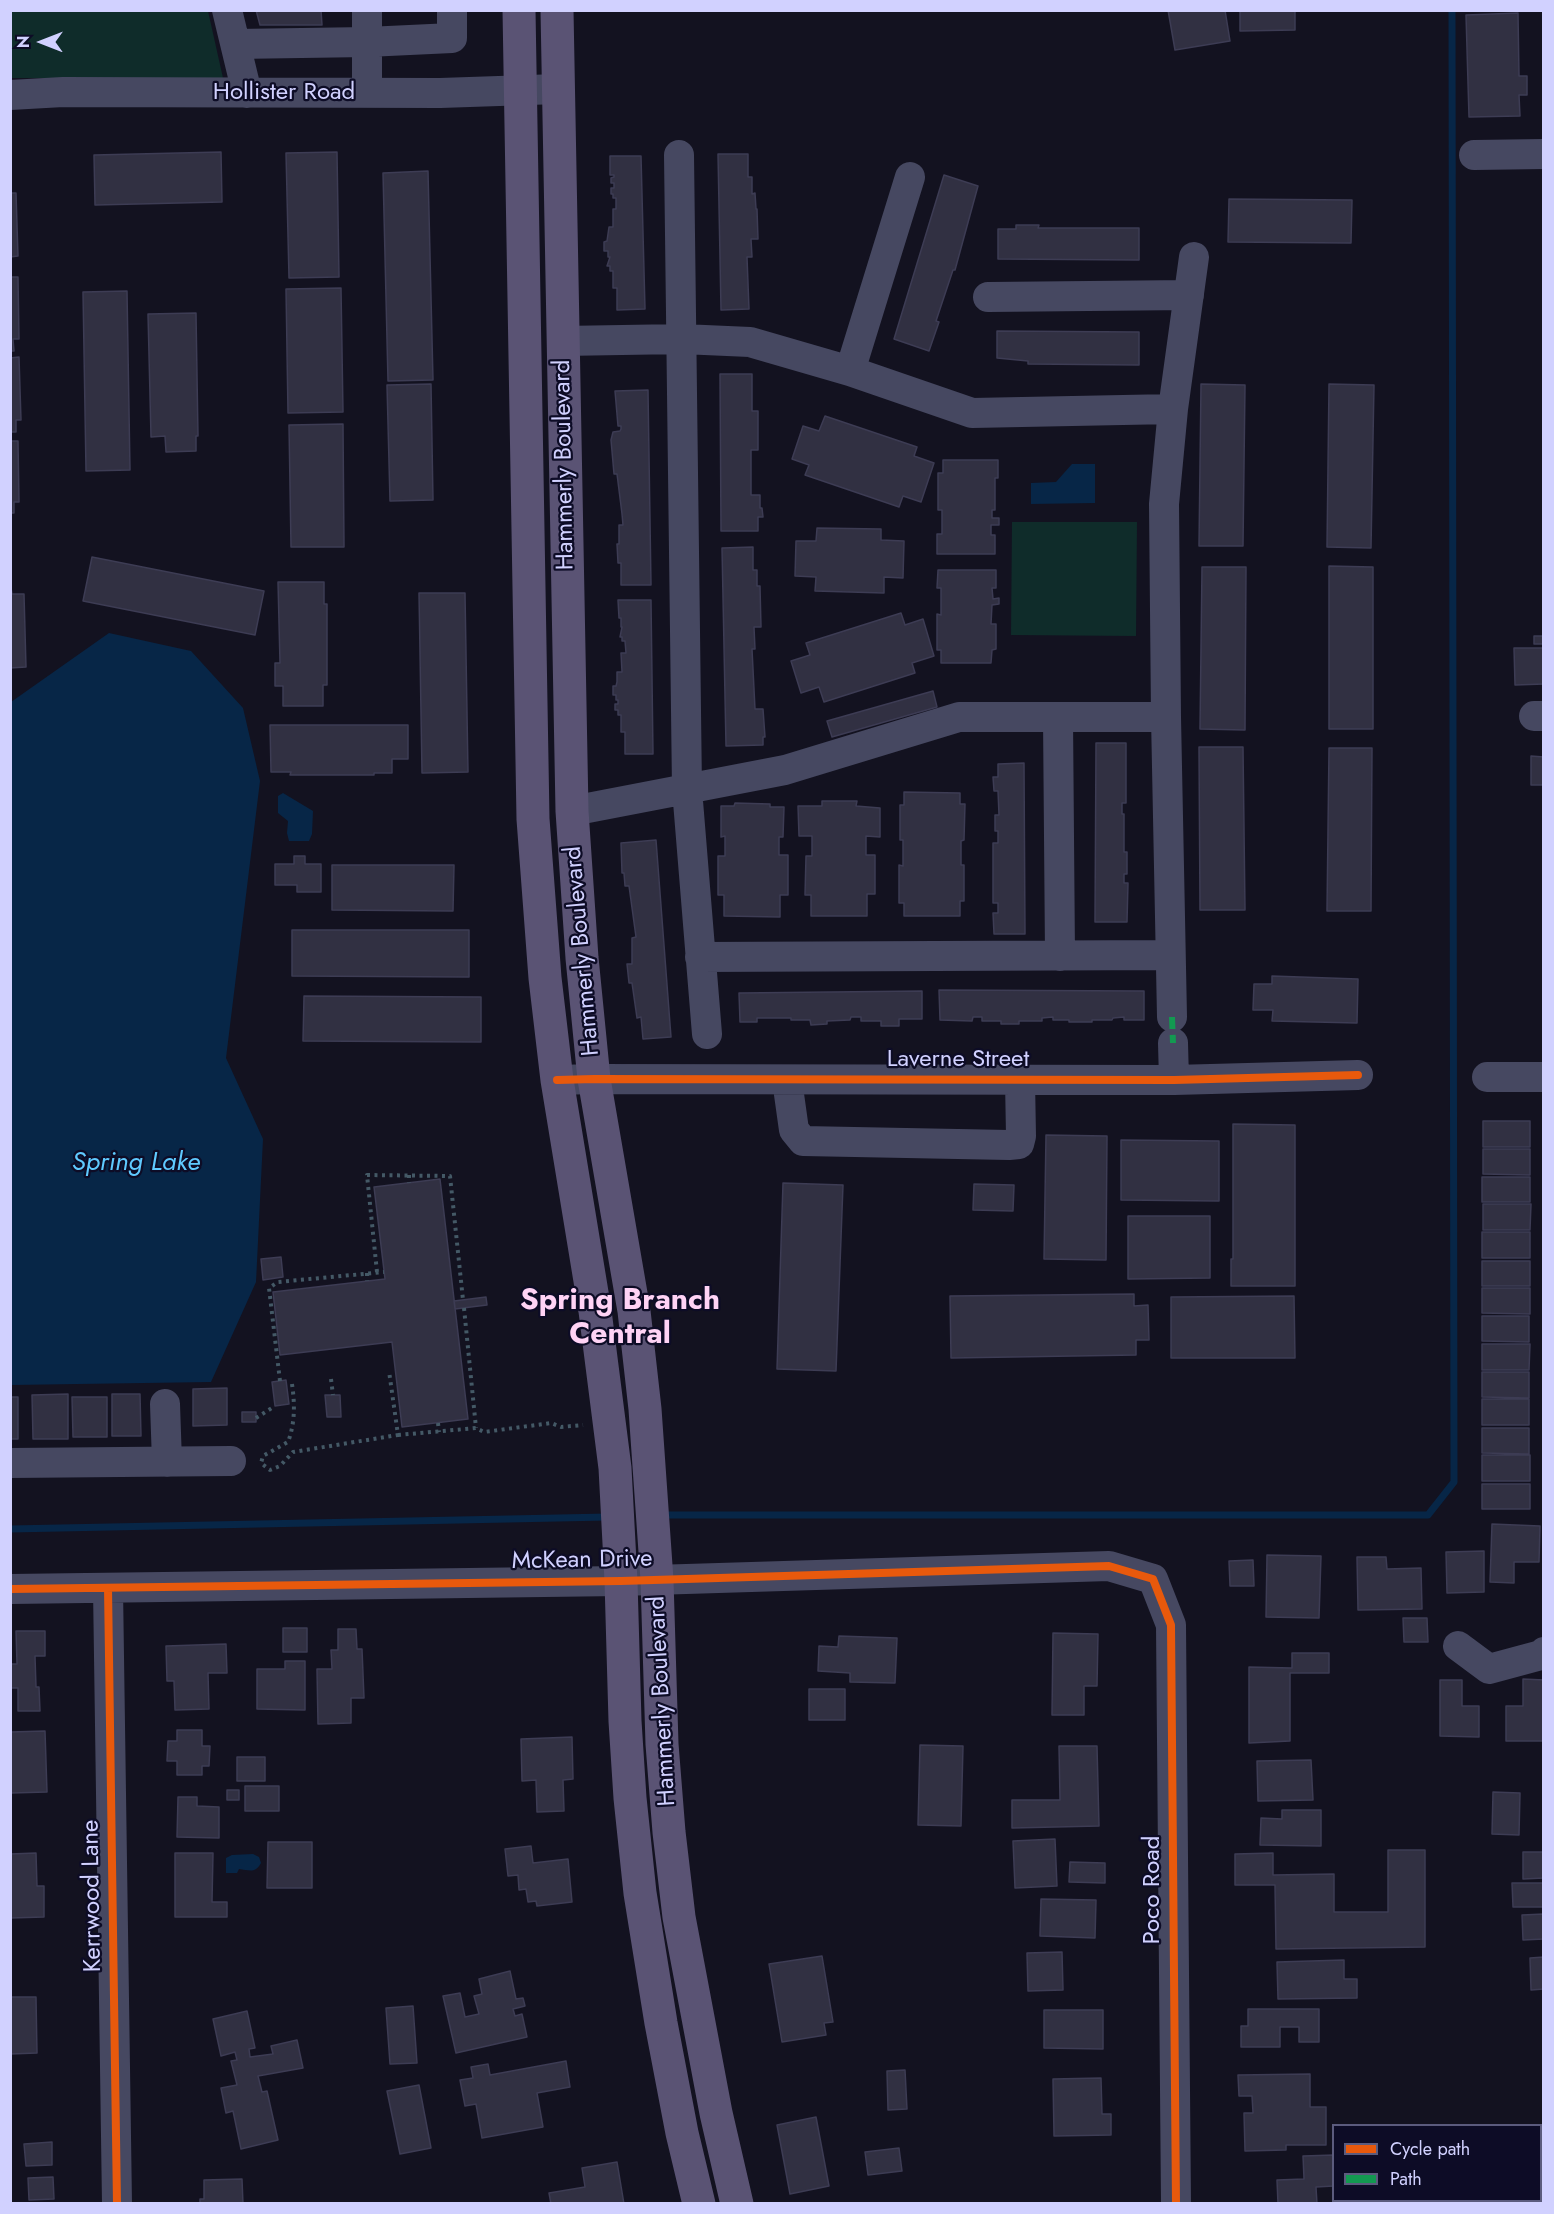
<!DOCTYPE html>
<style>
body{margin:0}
#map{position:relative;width:1554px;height:2214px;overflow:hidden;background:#131220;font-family:Jost,sans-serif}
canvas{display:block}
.frame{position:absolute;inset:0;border:12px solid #d1d1ff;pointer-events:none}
.legend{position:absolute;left:1332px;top:2124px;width:210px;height:78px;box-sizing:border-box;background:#0d0c26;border:2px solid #5b5b7d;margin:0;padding:8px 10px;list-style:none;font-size:18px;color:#d1d1ff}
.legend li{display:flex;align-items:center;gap:12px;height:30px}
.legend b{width:30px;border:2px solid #5b5b7d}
.north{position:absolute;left:12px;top:12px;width:60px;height:60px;-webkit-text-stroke:4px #0d0c26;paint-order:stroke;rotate:270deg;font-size:16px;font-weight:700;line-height:24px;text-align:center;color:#d1d1ff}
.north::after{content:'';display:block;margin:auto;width:21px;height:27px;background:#d1d1ff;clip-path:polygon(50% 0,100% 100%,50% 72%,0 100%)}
</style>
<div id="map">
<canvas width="1554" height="2214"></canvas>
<div class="frame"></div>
<ul class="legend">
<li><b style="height:8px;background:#e8590c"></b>Cycle path</li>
<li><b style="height:8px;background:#139951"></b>Path</li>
</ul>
<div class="north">N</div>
</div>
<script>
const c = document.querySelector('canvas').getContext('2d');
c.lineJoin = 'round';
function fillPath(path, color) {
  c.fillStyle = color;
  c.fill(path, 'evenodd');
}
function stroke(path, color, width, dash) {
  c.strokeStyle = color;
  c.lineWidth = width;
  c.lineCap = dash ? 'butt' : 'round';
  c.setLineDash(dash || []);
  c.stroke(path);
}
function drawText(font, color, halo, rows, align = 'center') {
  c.font = font + ' Jost,sans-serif';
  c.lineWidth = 4.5;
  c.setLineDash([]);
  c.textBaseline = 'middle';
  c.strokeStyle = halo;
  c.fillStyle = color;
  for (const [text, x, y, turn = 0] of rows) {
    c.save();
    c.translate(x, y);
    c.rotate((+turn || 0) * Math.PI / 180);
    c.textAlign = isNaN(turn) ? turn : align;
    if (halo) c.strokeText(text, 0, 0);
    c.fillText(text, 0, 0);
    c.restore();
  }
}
fillPath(new Path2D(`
 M10,11H208L223,78H11Z
 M1012,522H1137L1136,636L1011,635Z`), '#0f2c2a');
fillPath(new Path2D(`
 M1072,464H1095V503L1031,504V483L1056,482Z
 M109,633L191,651L243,708L260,781L226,1058L263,1139L256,1282L211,1382L11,1385V702Z
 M283,793L313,811L312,834L309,841H289L287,833L288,821L278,813V796Z
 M253,1854L259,1857L261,1863C255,1874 249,1870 239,1869L237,1873H226V1858L232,1855Z`), '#072647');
stroke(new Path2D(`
 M661,1515H1428L1454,1482L1452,10
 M10,1529L608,1517`), '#072647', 7);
const building = new Path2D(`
 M256,10H321L322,25H260Z
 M1168,10H1225L1230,41L1175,50Z
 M1240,10H1295V30L1240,31Z
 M1518,13L1519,76H1527V95H1519L1520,116L1469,117L1466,15Z
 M221,152L222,202L95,205L94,155Z
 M337,152L339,277L289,278L286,153Z
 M718,154H748V177H752V194L755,193L756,209H757L758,239H751L752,257H747L749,309L721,310Z
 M610,156H641L645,309L617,310V288H613V271H610V266H607L610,257H608V251H604V242L607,241L609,227H613V209H616V198H613V194H611V188H614V183H611V178L614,177V175H610Z
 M428,171L433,380L388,381L383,173Z
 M944,175L978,186L955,270H953L936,321L939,322L929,351L894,339Z
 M10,193H16L18,256L10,257Z
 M1229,199L1352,200L1351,243L1228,242Z
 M1016,225H1039L1038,228H1139V260L998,259V229H1016Z
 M10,277H18L19,339H13L14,351H10Z
 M341,288L343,412L288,413L286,289Z
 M127,291L130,470L86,471L83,292Z
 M196,313L198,436H196V451L166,452L165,436L151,437L148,314Z
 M997,331L1139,332V365L1028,364V361L997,358Z
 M19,357L21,420H16V432H10V358Z
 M720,374H752V411H758V450H751V495H760V508H762L763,517H758V531H721Z
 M431,384L433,500L390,501L387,385Z
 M1201,384L1245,385L1243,546H1199Z
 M1329,384L1374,385L1371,548L1327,547Z
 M648,390L651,585H621V563H618L617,544H619V525H623L622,514L617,474H614L611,440L613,432L620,431L621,429V426H618L615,391Z
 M825,416L917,447L914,456L934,463L921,502L903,496L899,507L805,475L809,465L792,459L803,426L819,431Z
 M343,424L344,547H291L289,425Z
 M10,441H18L19,502H14V513H10Z
 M943,460H998V478H995V510H992V518H999V525H991V535H995V554H937V534H942V510H938V473H943Z
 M817,528L881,529V540L904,541L903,578L884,577V593L815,591L816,577L795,576L796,541H816Z
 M753,547V570H757V586H760L761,627H754L755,649H752L755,709H763L765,737H763V745L726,746L722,548Z
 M92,557L264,591L255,635L83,601Z
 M1329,566L1373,567V729H1329Z
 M1202,567H1246L1245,730L1200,729Z
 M938,570H996V588H992L993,599L999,598V604L992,605L991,624H996V649L992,650L991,663H941V650H937V614L941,615V588H937Z
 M10,581L12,594H24L26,667L10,668Z
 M278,582H324V604H327V685H323V706H283V686H275V663H280Z
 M419,593H465L468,772L422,773Z
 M618,600H651L653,754H625V732H621V715H618V710H615V704H618V700H616V695H613V686H616L617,682V672H622L621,653H626L625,641H622V637H620L622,627H621V618H619Z
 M901,613L905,625L923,619L934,656L912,663L915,673L824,702L819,687L801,693L791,661L810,655L806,643Z
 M1534,636H1544V644H1534Z
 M1514,648H1544V684L1515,685Z
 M933,691L937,707L832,737L827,721Z
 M270,725H408V759H392V773H374V775H290L291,772H271Z
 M1096,743H1126V803H1122V814H1124V852H1127V874H1124V883H1128L1127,922H1095Z
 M1199,747H1243L1245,910H1200Z
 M1329,748H1372L1371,911H1327Z
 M1531,756L1544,757V785H1531Z
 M1024,763L1025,934H994L993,913H998V903H993V843H998V831H995V815H999L998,791H994L993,777H998V764Z
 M904,792L960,793V804H965L964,840L961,841V865H964V901H960V916H904V903H899V865L903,866V840H900V805H904Z
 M822,801H857L856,806L880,808V837L866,836V855H875V894H867V916H811V895H805L806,856H812V836H799L798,806H822Z
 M735,803L770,804V807H784L783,837H779V855H788V895H780V917L724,916V895H718V856H725V836L721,837V806H734Z
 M656,840L671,1037L643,1039L641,1017L637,1018L632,983H629L627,964H632V938L636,937L629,886H625L624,873H622L621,843Z
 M294,856H305V864H321V892H297V885H275V864H294Z
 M332,865H454L453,911L332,910Z
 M292,930H469V977L292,976Z
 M1272,976L1358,979L1357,1023L1272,1021L1273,1010H1253L1254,984H1272Z
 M939,990L1144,991V1020H1124V1017L1113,1018L1112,1020H1092V1022H1069V1020H1053V1017L1042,1018V1021H1019V1024H1001V1021H982V1017H973L972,1021L940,1020Z
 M922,991V1019H899V1026H881V1021H861V1017H851L850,1020L827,1021V1024L811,1025L810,1020H791V1018H757V1022H740L739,993Z
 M304,996L481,997V1042L303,1041Z
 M1483,1121H1530V1147H1483Z
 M1233,1124L1295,1125V1286H1231V1259H1233Z
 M1046,1135L1107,1136L1106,1260L1044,1259Z
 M1121,1140L1219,1141V1201L1121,1200Z
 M1483,1149H1530V1175L1483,1174Z
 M1482,1177H1530V1202H1482Z
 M440,1179L468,1419L402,1427L392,1342L280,1355L273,1292L385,1279L374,1187Z
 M783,1183L843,1185L836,1371L777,1369Z
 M974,1184L1014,1185L1013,1211L973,1210Z
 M1483,1204H1531L1530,1230H1483Z
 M1128,1216H1210V1278L1128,1279Z
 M1482,1232H1530V1258H1482Z
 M281,1257L283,1277L263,1280L261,1259Z
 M1482,1261H1530V1286H1482Z
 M1482,1288H1530V1314L1482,1313Z
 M1134,1294V1306L1148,1305L1149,1340H1136V1355L951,1358L950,1296Z
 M1294,1296L1295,1358H1171V1297Z
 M486,1297L487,1305L455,1309L454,1301Z
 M1482,1316H1529V1342L1482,1341Z
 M1482,1344H1530L1529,1370H1482Z
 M1482,1372H1529V1398L1482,1397Z
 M286,1380L289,1404L275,1406L272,1382Z
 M227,1388V1425L193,1426V1389Z
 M68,1394V1439H33L32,1395Z
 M112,1394H140L141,1436H112Z
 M325,1395H340L341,1417H327Z
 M10,1397H18V1439H10Z
 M72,1397H107V1437H73Z
 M1482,1399H1529V1425H1482Z
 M242,1412H256V1422H242Z
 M1482,1428H1529V1454L1482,1453Z
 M1482,1455H1530V1481H1482Z
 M1482,1484H1530V1509H1482Z
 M1492,1524L1540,1526L1539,1562H1514V1583L1490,1582Z
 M1484,1551V1592L1447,1593L1446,1552Z
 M1267,1555L1321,1556L1319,1618L1266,1617Z
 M1357,1557H1386L1387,1569L1421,1568L1422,1609L1358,1610Z
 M1253,1560L1254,1586H1230L1229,1561Z
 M1403,1618H1427L1428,1642H1404Z
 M283,1628H307V1652H283Z
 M338,1629H356L357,1649H362L364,1698H351V1723L318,1724L317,1669H332L331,1650H338Z
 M16,1631H45V1656H35L36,1687H39L40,1711H18V1688H11V1664H17Z
 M1053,1633L1098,1634L1097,1686H1084V1715H1052Z
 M839,1636L897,1638L895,1683L850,1682V1673L818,1671L819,1646L838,1647Z
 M226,1644L227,1673H208L209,1709L175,1710L174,1681H167L166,1646Z
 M1292,1653H1329V1673H1290V1741L1249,1743V1667L1292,1668Z
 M285,1661H305V1710L257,1709V1669H285Z
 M1523,1679L1544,1680V1741H1506V1706H1523Z
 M1440,1680H1462V1706H1479V1737L1440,1736Z
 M809,1689H845V1720H809Z
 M177,1730H202V1746H210L209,1766H202V1775H177V1761H167L168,1741H177Z
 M45,1731L47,1792L11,1793L10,1732Z
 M572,1737L573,1779L563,1780L564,1811L537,1812L536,1780L522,1781L521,1739Z
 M920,1745L963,1746L961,1826L918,1825Z
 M1059,1746H1097L1099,1826L1012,1828V1800H1060Z
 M237,1757H265V1781H237Z
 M1311,1760L1313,1800L1258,1801L1257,1761Z
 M245,1786H279V1811H245Z
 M227,1790H239V1800H227Z
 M1493,1792L1520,1793L1519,1835L1492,1834Z
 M178,1797H197V1806L219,1807V1838L177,1837Z
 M1282,1810H1321V1846L1260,1845L1261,1818L1282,1819Z
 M1055,1839L1057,1886L1015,1888L1013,1841Z
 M268,1842H312V1888H267Z
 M531,1846L533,1863L568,1859L572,1902L537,1906L536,1901L528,1902L526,1889L519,1890L518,1875L508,1876L505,1849Z
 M1388,1850H1425V1947L1276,1949L1275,1885H1235V1854L1273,1853V1875L1334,1874V1912H1388Z
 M1523,1852H1544V1878L1523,1879Z
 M36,1853L37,1886H44V1917L10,1918V1854Z
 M175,1853H213L212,1902H227V1917H175Z
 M1070,1862L1105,1863V1883L1069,1882Z
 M1512,1883H1544V1907H1513Z
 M1041,1899L1096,1900L1095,1938L1040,1936Z
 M1544,1914V1939L1523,1940L1522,1915Z
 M1062,1952L1063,1990L1028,1991L1027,1953Z
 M822,1956L833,2022L824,2023L826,2035L782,2042L769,1964Z
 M1544,1957V1989L1531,1990L1530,1958Z
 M1344,1960V1979H1357V1998L1278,1999L1277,1962Z
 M510,1971L516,1999L523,1998L525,2006L513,2009L515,2016L522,2014L527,2037L456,2053L443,1996L460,1993L465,2017L479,2014L474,1996L482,1994L479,1979Z
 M10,1997H36L37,2053L10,2054Z
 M413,2006L417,2063L390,2064L386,2008Z
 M1248,2009H1319V2042H1299V2027H1280V2047H1241V2026H1248Z
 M1044,2010H1103V2049L1044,2048Z
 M247,2011L255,2048L249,2049L250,2057L273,2054L271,2046L297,2040L303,2068L258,2076L262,2092L267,2091L278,2140L241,2149L233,2111L226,2113L221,2088L237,2085L231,2061L237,2060L235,2052L221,2056L213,2019Z
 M566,2061L570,2087L537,2093L543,2127L482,2138L476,2104L465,2106L460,2080L473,2078L471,2067L488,2064L490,2075Z
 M905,2070L907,2109L888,2110L887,2071Z
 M1310,2074V2107H1326V2145H1286V2150L1245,2151L1244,2113H1253L1252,2096H1239L1238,2075Z
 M1101,2078L1102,2114H1111V2135L1054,2136L1053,2079Z
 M419,2085L431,2148L400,2154L387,2091Z
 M816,2117L829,2186L790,2194L777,2125Z
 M52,2142V2165L26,2166L24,2144Z
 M899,2148L902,2171L868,2175L865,2152Z
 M1334,2155V2186L1316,2187L1317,2204H1278L1277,2180L1304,2179L1303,2156Z
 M617,2162L624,2204H551L549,2193L585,2187L582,2168Z
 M53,2177L54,2199L29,2200L28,2178Z
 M242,2179L243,2204H200V2199H204V2180Z
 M1446,2200H1522V2203L1446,2204Z`);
fillPath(building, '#313042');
stroke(building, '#3d3c54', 1.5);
stroke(new Path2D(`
 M409,1175V1183
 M377,1272L367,1175L450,1176L463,1300
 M367,1273V1281
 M464,1308L476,1428
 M331,1379L333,1395
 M280,1381L269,1288L278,1282L384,1272
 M292,1384C295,1405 295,1423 288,1442L263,1456L261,1463L270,1470L280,1466L293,1452L398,1435L389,1371
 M256,1418L275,1406
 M438,1423L439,1432
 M398,1435L476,1428L484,1432L551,1423L561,1427L583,1425`), '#445966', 4, [3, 4.5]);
stroke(new Path2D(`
 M227,10L247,93
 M367,10V93
 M236,44L367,42L452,38V10
 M10,95L63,92L440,93L558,89
 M679,155L687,789L707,1034
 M1474,155L1544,154
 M988,297L1189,295
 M562,341L682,339L750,342L850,371L972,413L1173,409
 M850,371L910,177
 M1534,716H1544
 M1058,717L1060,956
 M572,811L785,770L959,717H1166
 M700,957L1170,955
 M1172,1017L1166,717L1164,504L1173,409L1194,257
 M1173,1043L1174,1080
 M1487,1077H1544
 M557,1080L594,1079L1174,1080L1358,1075
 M787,1080L794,1130L803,1141L1009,1145L1019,1144L1021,1136L1020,1080
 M165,1404L167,1462
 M10,1463L231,1461
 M108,1588L117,2204
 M10,1589L621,1581L1109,1566L1153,1579L1171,1625L1176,2204
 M1458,1646L1489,1669L1541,1655L1544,1652`), '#464861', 30);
stroke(new Path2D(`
 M519,10L533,819L545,978L557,1080L595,1311L615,1468L621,1581L625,1721L630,1798L640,1893L661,2023L682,2133L699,2204
 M557,10L572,811L582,958L594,1079L634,1311L645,1409L657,1580L662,1744L669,1832L679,1917L716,2113L737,2204`), '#5a5374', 33);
stroke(new Path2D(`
 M1172,1017L1173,1043`), '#139951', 6, [12, 6]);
stroke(new Path2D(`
 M557,1080L594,1079L1174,1080L1358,1075
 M108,1588L117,2204
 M10,1589L621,1581L1109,1566L1153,1579L1171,1625L1176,2204`), '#e8590c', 8);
drawText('24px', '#d1d1ff', '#0d0c26', [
 ["Hollister Road",284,93],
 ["Hammerly Boulevard",565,465,-91],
 ["Hammerly Boulevard",583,951,-95],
 ["Laverne Street",958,1060],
 ["McKean Drive",582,1561,-1],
 ["Hammerly Boulevard",663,1701,-93],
 ["Poco Road",1153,1890,-90],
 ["Kerrwood Lane",93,1896,-91]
]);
drawText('italic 26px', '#5fcaff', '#0d0c26', [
 ["Spring Lake",136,1164]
]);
drawText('bold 30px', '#ffd3f5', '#0d0c26', [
 ["Spring Branch",620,1302],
 ["Central",620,1336]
]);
</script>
